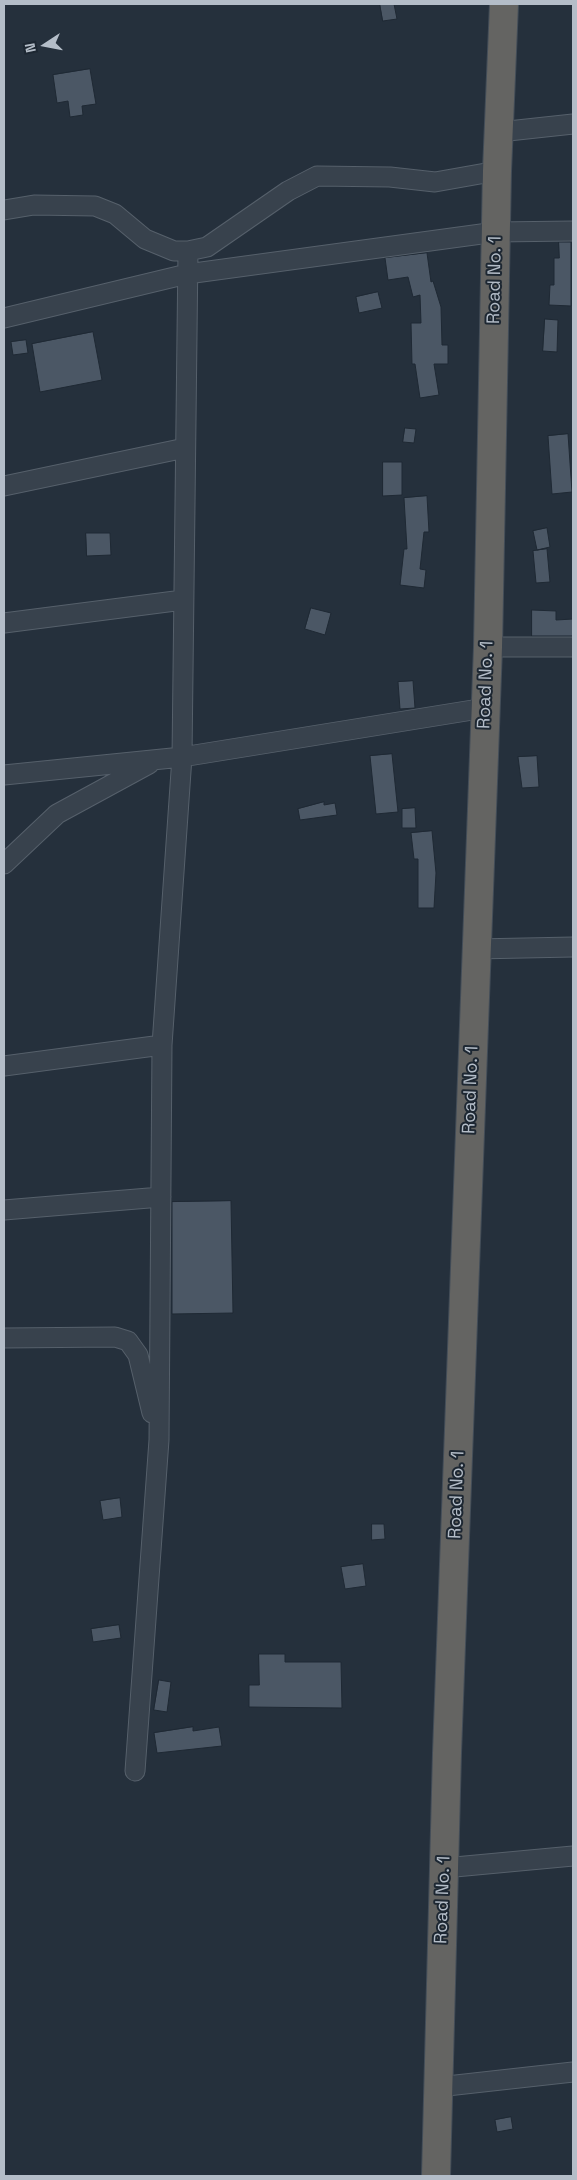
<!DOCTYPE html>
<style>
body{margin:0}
#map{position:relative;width:577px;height:2180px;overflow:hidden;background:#25303c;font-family:"Space Grotesk",sans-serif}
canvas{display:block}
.frame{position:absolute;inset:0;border:5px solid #b4bdc8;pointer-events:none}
.north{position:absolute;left:20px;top:20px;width:50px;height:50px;-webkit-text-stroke:4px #1d2732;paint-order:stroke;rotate:259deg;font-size:14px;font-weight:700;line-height:20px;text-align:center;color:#b4bdc8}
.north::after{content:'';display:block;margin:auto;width:18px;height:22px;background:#b4bdc8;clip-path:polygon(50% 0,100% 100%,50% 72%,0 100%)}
</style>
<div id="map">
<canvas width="577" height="2180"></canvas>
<div class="frame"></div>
<div class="north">N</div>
</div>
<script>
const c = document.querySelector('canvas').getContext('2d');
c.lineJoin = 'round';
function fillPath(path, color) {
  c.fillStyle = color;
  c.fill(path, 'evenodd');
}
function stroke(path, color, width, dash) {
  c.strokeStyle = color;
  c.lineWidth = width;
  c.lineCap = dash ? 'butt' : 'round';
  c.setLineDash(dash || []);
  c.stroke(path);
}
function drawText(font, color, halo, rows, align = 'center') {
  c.font = font + ' "Space Grotesk",sans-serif';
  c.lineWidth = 4;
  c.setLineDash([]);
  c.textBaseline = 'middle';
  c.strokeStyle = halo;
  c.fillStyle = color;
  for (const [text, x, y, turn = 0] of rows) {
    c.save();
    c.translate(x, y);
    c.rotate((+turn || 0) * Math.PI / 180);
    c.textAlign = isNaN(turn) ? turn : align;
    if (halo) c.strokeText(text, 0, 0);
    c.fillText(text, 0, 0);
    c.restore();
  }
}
const building = new Path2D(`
 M380,4H394L397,19L383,21Z
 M90,69L96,104L82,106L83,115L70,117L68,101L57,103L53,75Z
 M559,242H571V306L549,305L550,285H554V258H559Z
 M427,253L431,282L433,281L441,307L442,345H448V364H434L439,395L420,398L415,364H412L411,323H421L420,295L413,297L408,277L388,280L385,258Z
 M378,292L382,308L359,313L356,297Z
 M545,319L558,320L557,352L543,351Z
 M93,332L102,380L40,392L32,344Z
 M26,340L28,353L13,355L11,342Z
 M405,428L416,429L414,443L403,442Z
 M568,434L572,492L552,494L548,436Z
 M383,462H402V495L383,496Z
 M427,496L429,532H424L420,569L426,570L424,588L400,585L404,549H407L404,498Z
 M547,528L550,547L537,550L533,531Z
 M86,533H110L111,555L87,556Z
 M547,549L550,582L536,583L533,551Z
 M311,608L331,613L325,635L305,629Z
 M532,610L556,611V620L573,619V636H532Z
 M413,681L415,708L400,709L398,682Z
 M392,754L398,812L376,814L370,756Z
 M537,756L539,787L522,788L518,757Z
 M324,802V805L335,803L337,815L300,820L298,809Z
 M415,808L416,828H402V809Z
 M432,831L436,873L434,908H418V859H414L411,833Z
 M231,1201L233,1313L172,1314V1202Z
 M120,1498L122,1517L103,1520L100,1501Z
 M372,1524H384L385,1539L372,1540Z
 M363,1564L366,1586L345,1589L341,1567Z
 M119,1625L121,1638L93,1642L91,1629Z
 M259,1654H285V1662H341L342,1708L249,1707V1685H259Z
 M159,1680L171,1682L167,1712L154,1710Z
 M193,1727V1731L219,1727L222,1746L157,1753L154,1733Z
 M511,2117L513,2129L497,2132L495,2120Z`);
fillPath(building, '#4b5765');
stroke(building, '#1f2934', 1);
const minor = new Path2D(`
 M499,132L573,124
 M4,210L34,205L95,206L115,214L145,239L174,251H188L207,247L288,191L317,176L390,177L435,182L497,171
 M4,318L187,274L496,232L573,231
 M4,486L185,448
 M4,623L183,600
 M488,647H573
 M4,775L182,757L485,708
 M4,864L57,814L149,764
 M476,949L573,947
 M4,1066L162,1045
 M4,1210L161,1197
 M4,1338L115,1337L128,1341L138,1355L152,1413
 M135,1771L159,1440L162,1045L182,757L188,251
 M444,1868L573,1856
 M438,2087L573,2072`);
const trunk = new Path2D(`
 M436,2176L447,1753L488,647L497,171L504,4`);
stroke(minor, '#56606b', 21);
stroke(trunk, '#434d58', 30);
stroke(minor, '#38424d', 19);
stroke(trunk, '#646462', 28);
drawText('18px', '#b4bdc8', '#1d2732', [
 ["Road No. 1",495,280,-89],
 ["Road No. 1",486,685,-88],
 ["Road No. 1",471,1090,-88],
 ["Road No. 1",457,1495,-88],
 ["Road No. 1",443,1900,-88]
]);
</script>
